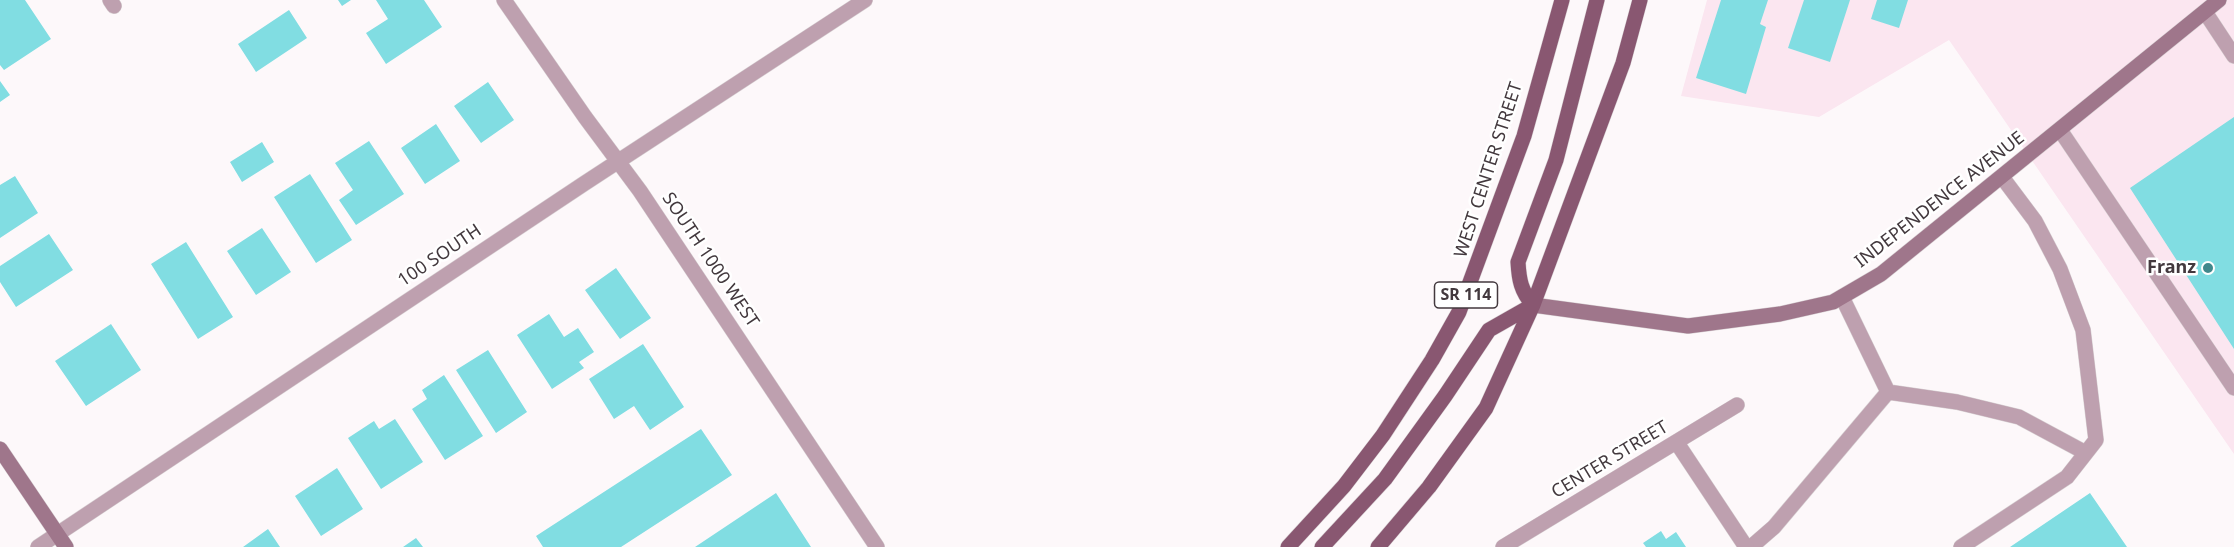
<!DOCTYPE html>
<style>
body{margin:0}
canvas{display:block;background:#fdf8fa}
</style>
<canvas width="2234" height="547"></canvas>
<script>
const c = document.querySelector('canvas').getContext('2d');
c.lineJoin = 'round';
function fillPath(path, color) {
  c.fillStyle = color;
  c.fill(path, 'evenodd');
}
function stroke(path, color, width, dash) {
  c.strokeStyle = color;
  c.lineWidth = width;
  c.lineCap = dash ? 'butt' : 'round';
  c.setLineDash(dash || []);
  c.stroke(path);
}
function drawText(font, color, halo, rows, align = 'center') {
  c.font = font + ' "Noto Sans",sans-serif';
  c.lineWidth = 5;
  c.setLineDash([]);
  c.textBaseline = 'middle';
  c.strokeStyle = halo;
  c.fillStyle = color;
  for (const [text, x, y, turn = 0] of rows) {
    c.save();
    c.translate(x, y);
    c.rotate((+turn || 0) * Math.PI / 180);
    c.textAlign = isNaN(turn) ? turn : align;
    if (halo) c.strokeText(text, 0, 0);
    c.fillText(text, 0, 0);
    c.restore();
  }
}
fillPath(new Path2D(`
 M1707,0H2234V454L1949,40L1819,117L1681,96Z`), '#fbe6f0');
fillPath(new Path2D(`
 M0,0H25L51,39L4,70L0,65Z
 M338,0H351L342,6Z
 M376,0H424L442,27L386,64L366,33L388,19Z
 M1721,0H1768L1760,24L1766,27L1746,94L1696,78Z
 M1804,0H1850L1830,62L1788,48Z
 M1877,0H1908L1899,28L1871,19Z
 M289,10L307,38L256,72L238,44Z
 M0,81L10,95L0,102Z
 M488,82L514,120L481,143L454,106Z
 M2234,117V349L2130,188Z
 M436,124L460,161L425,184L401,148Z
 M369,141L404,194L356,225L339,200L353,190L335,163Z
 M262,142L274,162L242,182L230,162Z
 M310,174L352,240L316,263L274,197Z
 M15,176L38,213L0,238V185Z
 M262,228L291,272L256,295L227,251Z
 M49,234L73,270L16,307L0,282V266Z
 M186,242L233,317L198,339L151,264Z
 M616,268L651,318L620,339L585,290Z
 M549,314L564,337L578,328L594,352L579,362L584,368L552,389L517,335Z
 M111,324L141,370L86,406L55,361Z
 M643,344L684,407L650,430L634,406L614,419L589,379Z
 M488,350L527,412L496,433L456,370Z
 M444,375L483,436L445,460L412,409L427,399L422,390Z
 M395,419L423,462L381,489L348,438L374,421L379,429Z
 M701,429L732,475L621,547H543L536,536Z
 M337,468L363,509L321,536L295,496Z
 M776,493L811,547H695Z
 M2090,493L2127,547H2010Z
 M268,529L280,547H243Z
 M1661,531L1666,539L1676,532L1686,547H1646L1643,543Z
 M416,538L423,547H403Z`), '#81dde2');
const lane = new Path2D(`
 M110,0L114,6
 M2205,12L2234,56
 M2060,130L2234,388
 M1888,392L1957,402L2019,417L2086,453
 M1751,547L1774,527L1888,392L1842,297
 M1961,547L2067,477L2096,440L2083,330L2060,269L2035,221L2002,177`);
const street = new Path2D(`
 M504,0L585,117L640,191L877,547
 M1677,443L1746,547
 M38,547L585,183L865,0
 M1503,547L1737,405`);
const secondary = new Path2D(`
 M1533,305L1688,326L1780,314L1833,302L1881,274L2219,0
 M0,449L66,547`);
const primary = new Path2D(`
 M1533,305C1521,291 1519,280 1518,262L1556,160L1597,0
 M1288,547L1344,486L1383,435L1432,360L1459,312L1524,136L1562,0
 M1322,547L1385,479L1445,396L1489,330L1533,305
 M1378,547L1429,487L1486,408L1491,397L1533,305L1623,63L1640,0`);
stroke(lane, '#d8d2d4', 16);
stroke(street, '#d8d2d4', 16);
stroke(secondary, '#d8d2d4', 16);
stroke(primary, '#d8d2d4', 16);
stroke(lane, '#bea0af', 15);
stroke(street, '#bea0af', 15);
stroke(secondary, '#9f768b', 15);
stroke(primary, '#895771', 15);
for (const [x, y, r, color] of [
 [2208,268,6,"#40888c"]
]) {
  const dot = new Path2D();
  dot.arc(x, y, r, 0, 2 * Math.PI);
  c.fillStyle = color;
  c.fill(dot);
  stroke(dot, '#fff', 2);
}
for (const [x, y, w] of [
 [1466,295,63]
]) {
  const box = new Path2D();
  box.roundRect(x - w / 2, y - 13, w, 26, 4.5);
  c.fillStyle = '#fff';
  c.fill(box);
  stroke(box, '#43393e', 1.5);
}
drawText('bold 16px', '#43393e', null, [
 ["SR 114",1466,295]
]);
drawText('18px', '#43393e', '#fff', [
 ["WEST CENTER STREET",1489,170,-72],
 ["INDEPENDENCE AVENUE",1940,200,-38],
 ["100 SOUTH",440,256,-34],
 ["SOUTH 1000 WEST",710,260,56],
 ["CENTER STREET",1610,460,-31]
]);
drawText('bold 18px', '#43393e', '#fff', [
 ["Franz",2196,268]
], 'right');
</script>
